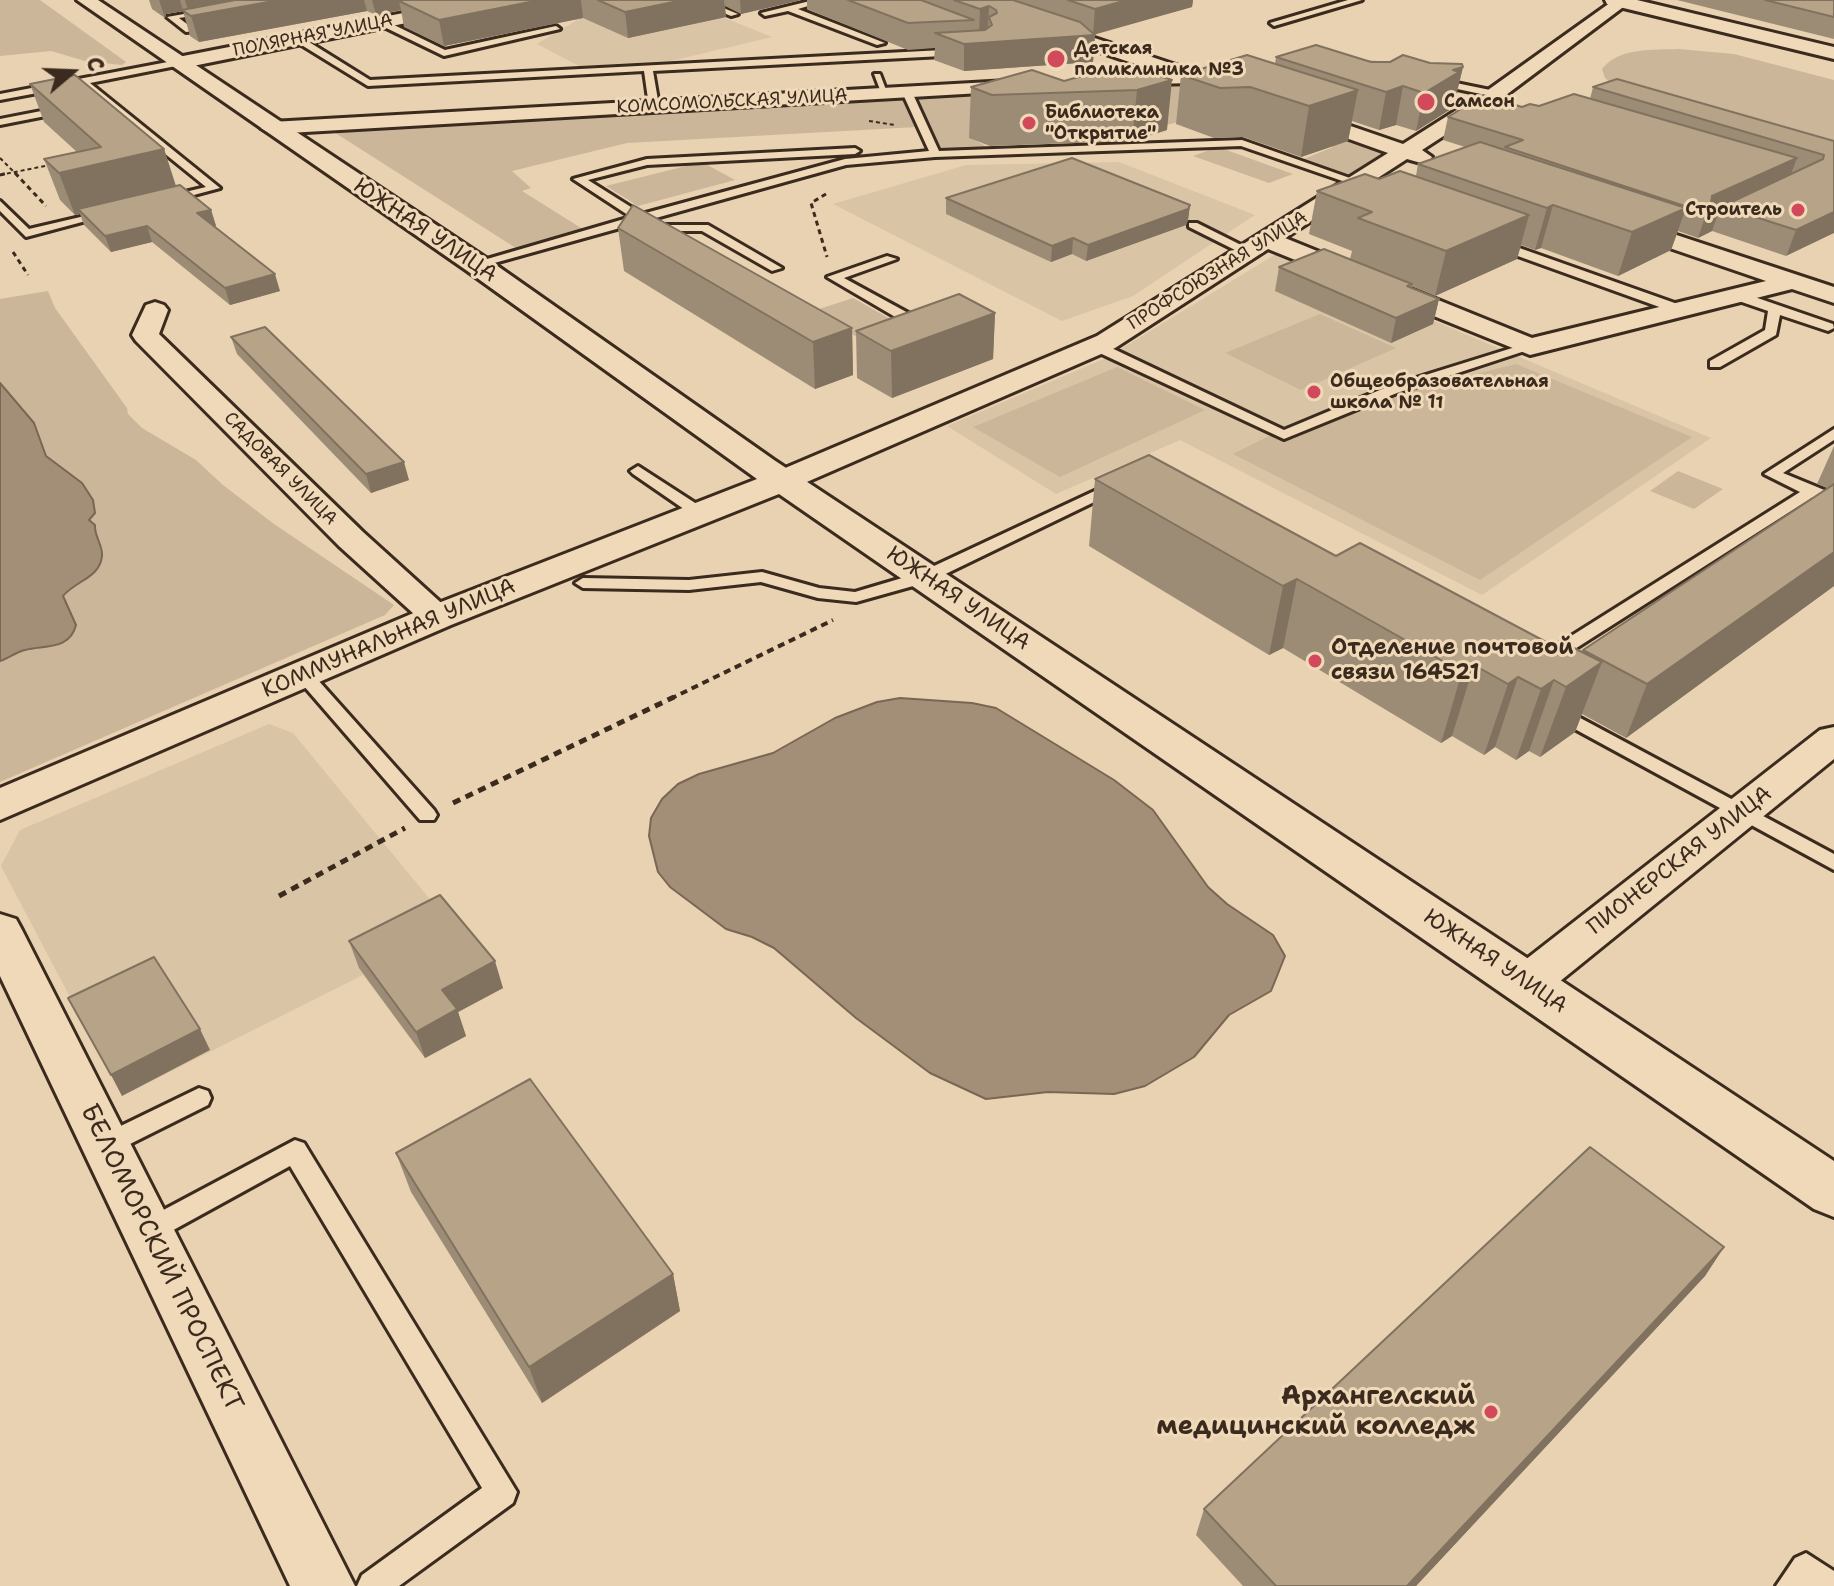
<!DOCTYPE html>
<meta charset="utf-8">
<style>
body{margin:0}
#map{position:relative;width:1834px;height:1586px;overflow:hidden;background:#e8d2b2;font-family:"Shantell Sans",sans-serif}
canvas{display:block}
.north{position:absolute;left:32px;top:32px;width:80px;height:80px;-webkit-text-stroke:6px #efd9b8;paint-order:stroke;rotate:71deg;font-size:22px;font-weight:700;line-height:32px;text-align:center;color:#3b2a1e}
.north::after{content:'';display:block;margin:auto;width:28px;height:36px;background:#3b2a1e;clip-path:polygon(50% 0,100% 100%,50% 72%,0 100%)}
</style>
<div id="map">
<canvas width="1834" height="1586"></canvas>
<div class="north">С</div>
</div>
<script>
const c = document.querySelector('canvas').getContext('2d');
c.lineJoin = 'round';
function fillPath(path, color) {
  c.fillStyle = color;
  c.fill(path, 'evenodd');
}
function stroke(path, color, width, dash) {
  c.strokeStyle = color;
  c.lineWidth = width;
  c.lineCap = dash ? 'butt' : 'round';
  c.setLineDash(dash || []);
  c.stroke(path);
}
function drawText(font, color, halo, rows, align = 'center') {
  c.font = font + ' "Shantell Sans",sans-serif';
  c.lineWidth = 6;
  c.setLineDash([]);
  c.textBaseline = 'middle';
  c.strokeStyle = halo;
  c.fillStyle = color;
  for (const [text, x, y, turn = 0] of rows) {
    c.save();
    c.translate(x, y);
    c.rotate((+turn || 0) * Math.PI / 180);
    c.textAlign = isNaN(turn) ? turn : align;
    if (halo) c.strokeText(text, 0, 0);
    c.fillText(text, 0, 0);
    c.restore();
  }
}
fillPath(new Path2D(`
 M636,0H680L772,37L671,61L579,66L537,44L597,8Z
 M1119,162L1255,215L1133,296L1062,321L833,204L966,165Z
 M1276,254L1711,438L1482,595L1180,440L1056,494L947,426L1106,358Z
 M269,724L293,733L503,988L410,1038L363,975L122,1096L1,866L20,830Z`), '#d9c4a5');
fillPath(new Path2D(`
 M0,0H40L126,62L122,65L85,61L51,51L0,56Z
 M1679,49L1734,54L1834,80V155L1614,86L1605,78L1602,69C1619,47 1654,50 1679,49Z
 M1192,79L1394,150L1356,180L1299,161L1333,147L1223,110L1163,126L973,139L992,150L943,152L914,94Z
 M903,94L917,127L627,143L512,171L531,188L522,191L586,231L519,250L326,127Z
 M1218,147L1293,174L1269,183L1193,156Z
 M702,162L735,180L638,206L606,186Z
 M48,291L55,308L127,408L128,414L142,428L196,460L223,485L274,524L394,605L385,615L0,782V661C9,658 16,652 25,650C44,645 70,649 76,625L63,596C71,586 84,583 93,574C111,557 95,539 89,521C85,509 84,495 82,483L46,456L34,423L0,383V299Z
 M853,298L903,326L862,340L813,311Z
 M1320,314L1396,348L1301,390L1225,353Z
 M1516,364L1692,437L1480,580L1233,454L1273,434L1293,439L1403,392Z
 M1117,367L1205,410L1060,477L973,427Z
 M1678,471L1723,489L1694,509L1650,491Z`), '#cbb699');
const water = new Path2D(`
 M0,383L34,423L46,456L82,483L93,500L95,513L89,520L95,525C94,536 103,545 102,556C100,578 75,581 63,596L76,625C70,650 45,645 25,650C16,652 9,658 0,661Z
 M900,698L972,703L996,708L1114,780L1153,810L1208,887L1227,904L1273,935L1285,956L1271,991L1229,1015L1194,1057L1145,1086L1114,1094L1048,1092L986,1099L930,1073L856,1018L774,948L752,937L726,929L670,887L658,872L649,836L651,818L662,799L678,784L699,774L773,753L835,718L877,702Z`);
fillPath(water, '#a38f77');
stroke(water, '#796753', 2);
const lane = new Path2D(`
 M692,0H704L738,14L731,16Z
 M814,0H829L798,9L885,43L877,45L788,11L765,16L761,13Z
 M1348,0H1362L1274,26L1270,23Z
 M212,9V13L179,18L191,27L216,24L213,29L186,32L167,17Z
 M378,20H384L445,50L556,26L560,29L444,56L378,24Z
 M295,37H301L370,80L962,49L967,52L962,55L653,71L659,106L654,109L649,106L644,71L368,86L295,41Z
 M178,60L181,65L90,83L220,188L164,203L158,200L160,198L206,187L80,85L0,100V94Z
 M874,74H880L888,95H882Z
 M1432,78L1495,91L1500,94L1495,97L1429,83Z
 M907,89L912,92L939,151L1242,140L1364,183L1354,185L1241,146L935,157L846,165L480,267L470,264L631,217L573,179L647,159L855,148L860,151L855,154L647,165L588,180L642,214L845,159L929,151L902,92Z
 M67,106L72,109L71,111L0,125V119Z
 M0,201L29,229L106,211L112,214L26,237L0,211Z
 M1189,223H1197L1255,252L1245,255L1189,227Z
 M658,225H708L782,268L772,271L702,231H654V227Z
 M1494,239L1686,307L1687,310L1676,313L1490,246L1488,243Z
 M887,256L897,259L844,278L921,320V336H911L909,325L827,277Z
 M1733,293H1743L1833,324L1834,328L1828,331L1780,315L1776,335L1720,367H1710V361L1765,330L1768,311L1733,299Z
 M1091,343H1101L1284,430L1387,387L1525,344L1537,347L1397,393L1284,439L1091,349Z
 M1834,429V440L1783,473L1834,494V505L1813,497L1545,668H1533L1530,664L1533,660L1800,492L1764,474Z
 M638,466L706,510V516H694L633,474L630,471Z
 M1116,481L1124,486L1121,489L931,581L856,602L818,598L761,582L689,590L583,588L575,583L583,578L689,580L762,572L819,588L855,592L919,573Z
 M303,668L309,670L434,810L437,815L434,820H420L297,678L294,674L297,670Z
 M1556,705L1834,854V870L1549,715L1547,711L1549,707Z
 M199,1088L208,1091L211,1098L208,1105L114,1152L105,1156L96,1152L92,1145L96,1138Z
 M295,1140L304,1143L517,1492L513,1503L399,1586H357L362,1575L482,1488L290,1166L157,1239L148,1243L139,1239L135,1231L139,1223Z
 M1806,1553L1834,1571V1586H1776L1795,1558Z`);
const street = new Path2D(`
 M470,0H504L496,5L178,69L169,63L178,57Z
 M955,0H980L1179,66L1180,72L1201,73L1204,77L1194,83L1107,85L1104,81L1114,75L1162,73L957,4Z
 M1614,0L1630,2L1502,98L1422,150L1432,157L1429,162L1421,163L1407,159L1285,238L1532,338L1766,281L1614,229L1610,224L1614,219L1622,217L1834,287V303L1792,289L1530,355L1268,249L1115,348L793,488L782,490L771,488L767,481L771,474L1097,336L1388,153L1293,119L1290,115L1293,111H1307L1403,144L1488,90Z
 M1026,80L1036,86L1033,90L271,134L261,128L271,122Z
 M155,302L164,305L168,310L159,334L363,532L449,610L454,617L449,624L437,627L425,624L339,546L136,341L132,335L146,305Z
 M1834,727V759L1543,995L1527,1000L1511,995L1504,983L1511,971L1820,730Z
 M0,914L16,919L22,930L355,1586H290L0,976Z`);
const secondary = new Path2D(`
 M77,0H98L486,258L774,460L1834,1161V1217L1814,1209L779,494L451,625L0,820V788L423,609L757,479L466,270Z
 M1605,0H1637L1834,47V59L1607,4Z`);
stroke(lane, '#3b2a1e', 6);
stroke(street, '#3b2a1e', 6);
stroke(secondary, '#3b2a1e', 6);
stroke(new Path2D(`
 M869,121L895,125
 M0,158L17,175
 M0,175L50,165`), '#3b2a1e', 2, [4, 3]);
stroke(new Path2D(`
 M15,173L46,206
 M0,175L8,173
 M826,194L811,203L827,257
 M13,252L28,275`), '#3b2a1e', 3, [5, 4]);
stroke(new Path2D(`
 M670,699L833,620`), '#3b2a1e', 4, [7, 5]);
stroke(new Path2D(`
 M453,803L674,697
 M279,896L405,828`), '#3b2a1e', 5, [8, 6]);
fillPath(lane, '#efd9b8');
fillPath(street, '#efd9b8');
fillPath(secondary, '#efd9b8');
fillPath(new Path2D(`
 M149,0H801L741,14L725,6L726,17L628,38L583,18L444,46L404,27L401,10L376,15L367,11L199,42L190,36L183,11L166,14L165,18L152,9Z
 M807,0H1193L1192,7L1094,34L1095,35L1093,62L964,71L934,60L935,48L908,50L807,9Z
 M1677,0H1834V39Z
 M1276,57L1430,63L1463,67L1454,104L1452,105L1451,109L1416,131L1396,125L1379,130L1352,121L1348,141L1301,157L1243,137L1214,138L1176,124L1181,75L1275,64Z
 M1125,64L1167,130L1132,141L990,146L969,138L971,87L1064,81Z
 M30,84L164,149L176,186L211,210L216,226H214L280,291L230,305L152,242L111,252L84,225L80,214L75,215L60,200L44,159L77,152L44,122Z
 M1593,87L1834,141L1786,256L1712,231L1698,238L1678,231L1671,250L1618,276L1541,248L1535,250L1521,245L1517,259L1435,296L1412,286L1411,288L1439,299L1433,324L1391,343L1275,291L1279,267L1350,259L1352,251L1309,234L1317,191L1379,179L1416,176L1418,164L1465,147L1443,140L1448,117L1590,99Z
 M946,198L1190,205L1188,220L1186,225L1086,261L1072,254L1051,262L946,214Z
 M618,228L852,328L853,375L815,389L624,271Z
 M995,313L993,359L892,398L857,378L856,331Z
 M231,337L409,480L371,493L237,354Z
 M1834,446V586L1626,738L1582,714L1575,732L1540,757L1529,751L1516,760L1495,747L1484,755L1452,736L1441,743L1283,648L1269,655L1089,546L1095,479L1336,556L1563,651L1582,652L1583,650L1828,488L1817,484Z
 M349,941L503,988L458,1012L466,1036L425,1058L359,968Z
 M396,1153L673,1274L680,1311L542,1403L411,1192Z
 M1724,1247L1705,1276L1416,1586H1243L1196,1535L1204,1509Z`), '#9d8c75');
fillPath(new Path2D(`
 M159,0H180L183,11L166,14L165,18Z
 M185,0H364L367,11L199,42L191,16L189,14Z
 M372,0H416L399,1L401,10L376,15Z
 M540,0H581L583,18L444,46L439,20Z
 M683,0H724L726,17L628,38L625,12Z
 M740,0H801L741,14Z
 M1127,0H1193L1192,7L1093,35L1095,9Z
 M989,6L988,32L979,35L980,9Z
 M1095,35L1093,62L964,71V44Z
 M1463,67L1454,104L1452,105L1451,109L1416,131L1424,93L1453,70Z
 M1172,80L1167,130L1132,141L1137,90Z
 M1403,86L1396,125L1379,130L1386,92Z
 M1358,90L1348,141L1301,157L1309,106Z
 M164,149L177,190L78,209L80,214L75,215L59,173Z
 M1797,158L1788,182L1721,206L1712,231L1698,238L1712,196Z
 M1190,205L1188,220L1186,225L1086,261L1088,245Z
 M1553,205L1541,248L1535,250L1547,208Z
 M1686,208L1671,250L1618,276L1632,232Z
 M211,210L216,226L202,229L197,213Z
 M1834,212V233L1786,256L1796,230Z
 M1529,215L1517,259L1435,296L1446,251Z
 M147,226L152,242L111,252L105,236Z
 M1073,238L1072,254L1051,262L1052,246Z
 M275,274L280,291L230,305L225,288Z
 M1439,299L1433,324L1391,343L1396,318Z
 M995,313L993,359L892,398L891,351Z
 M852,328L853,375L815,389L813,342Z
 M404,462L409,480L371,493L366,474Z
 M1834,552V586L1626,738L1647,684Z
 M1297,579L1283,648L1269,655L1283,586Z
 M1602,662L1575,732L1540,757L1566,687Z
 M1474,665L1452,736L1441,743L1462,672Z
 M1518,677L1495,747L1484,755L1508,684Z
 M1554,680L1529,751L1516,760L1541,689Z
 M495,961L503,988L458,1012L466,1036L425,1058L416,1032L442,990Z
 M200,1029L210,1050L122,1096L111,1075Z
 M1724,1247L1705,1276L1416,1586H1407Z
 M673,1274L680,1311L542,1403L529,1367Z`), '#80725f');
const building = new Path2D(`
 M235,0H279L191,16L182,10Z
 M403,0H540L439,20L399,1Z
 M598,0H683L625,12Z
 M848,0H921L974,20L908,23Z
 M954,0H1013L1080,22L1095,35L964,44L935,33L985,30L992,25L989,17L997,13L996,10L989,6L980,9Z
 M1068,0H1127L1095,9Z
 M1765,0H1834V17Z
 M1316,45L1371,62H1390L1403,55L1430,63L1462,64L1463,67L1453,70L1459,72L1424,93L1403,86L1386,92L1276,57Z
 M1247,55L1358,90L1309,106L1250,87L1220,88L1181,75Z
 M1125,64L1172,80L1137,90L992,95L971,87L1032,70L1064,81Z
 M75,75L164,149L59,173L44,159L101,147L30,84Z
 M1617,79L1834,141V212L1796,230L1721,206L1706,213L1505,147L1523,140L1448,117L1483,95L1522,107L1530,104L1539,106L1574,94L1797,158L1712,196L1711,203L1714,206H1723L1823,159L1824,155L1593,87Z
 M1480,142L1686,208L1632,232L1553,205L1547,208L1418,164Z
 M1072,158L1190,205L1188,209L1088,245L1073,238L1052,246L946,198Z
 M1400,171L1529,215L1446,251L1358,218L1372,212L1317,191L1365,174L1379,179Z
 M180,185L211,210L197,213L275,274L225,288L147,226L105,236L78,209Z
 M633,205L852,328L813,342L618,228Z
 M1324,249L1412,284L1407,286L1439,299L1396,318L1279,267Z
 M959,294L995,313L891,351L856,331Z
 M265,327L404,462L366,474L231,337Z
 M1149,455L1336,556L1360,543L1563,651L1570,646L1602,662L1566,687L1554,680L1541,689L1518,677L1508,684L1474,665L1462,672L1297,579L1283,586L1095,479Z
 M1834,484V552L1647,684L1583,650Z
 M440,895L495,961L442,990L457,1009L416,1032L349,941Z
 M154,957L200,1029L111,1075L68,998Z
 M530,1079L673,1274L529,1367L396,1153Z
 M1590,1147L1724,1247L1407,1586H1276L1204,1509Z`);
fillPath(building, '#b7a388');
stroke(building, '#80725f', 2);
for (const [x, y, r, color] of [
 [1056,59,10,"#d1495b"],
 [1426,102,10,"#d1495b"],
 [1029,123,8,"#d1495b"],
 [1798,210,8,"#d1495b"],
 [1314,392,8,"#d1495b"],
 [1315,661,8,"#d1495b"],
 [1491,1412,8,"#d1495b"]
]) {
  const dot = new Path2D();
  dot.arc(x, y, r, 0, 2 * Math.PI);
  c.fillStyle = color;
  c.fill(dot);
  stroke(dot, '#efd9b8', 3);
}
drawText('18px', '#3b2a1e', '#efd9b8', [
 ["ПОЛЯРНАЯ УЛИЦА",313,36,-11],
 ["КОМСОМОЛЬСКАЯ УЛИЦА",732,102,-3],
 ["ПРОФСОЮЗНАЯ УЛИЦА",1218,271,-32],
 ["САДОВАЯ УЛИЦА",280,469,45]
]);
drawText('bold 18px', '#3b2a1e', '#efd9b8', [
 ["Детская",1074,49],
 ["поликлиника №3",1074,70],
 ["Самсон",1444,102],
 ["Библиотека",1045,113],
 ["\"Открытие\"",1045,134],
 ["Строитель",1782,210,"right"],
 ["Общеобразовательная",1330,382],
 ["школа № 11",1330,403]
], 'left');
drawText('22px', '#3b2a1e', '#efd9b8', [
 ["ЮЖНАЯ УЛИЦА",425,231,34],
 ["ЮЖНАЯ УЛИЦА",958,599,34],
 ["КОММУНАЛЬНАЯ УЛИЦА",389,639,-23],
 ["ПИОНЕРСКАЯ УЛИЦА",1680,861,-38],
 ["ЮЖНАЯ УЛИЦА",1495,962,34]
]);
drawText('bold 22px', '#3b2a1e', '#efd9b8', [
 ["Отделение почтовой",1331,648],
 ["связи 164521",1331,673]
], 'left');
drawText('26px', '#3b2a1e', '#efd9b8', [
 ["БЕЛОМОРСКИЙ ПРОСПЕКТ",161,1258,64]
]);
drawText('bold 26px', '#3b2a1e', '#efd9b8', [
 ["Архангелский",1475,1397],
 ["медицинский колледж",1475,1427]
], 'right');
</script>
